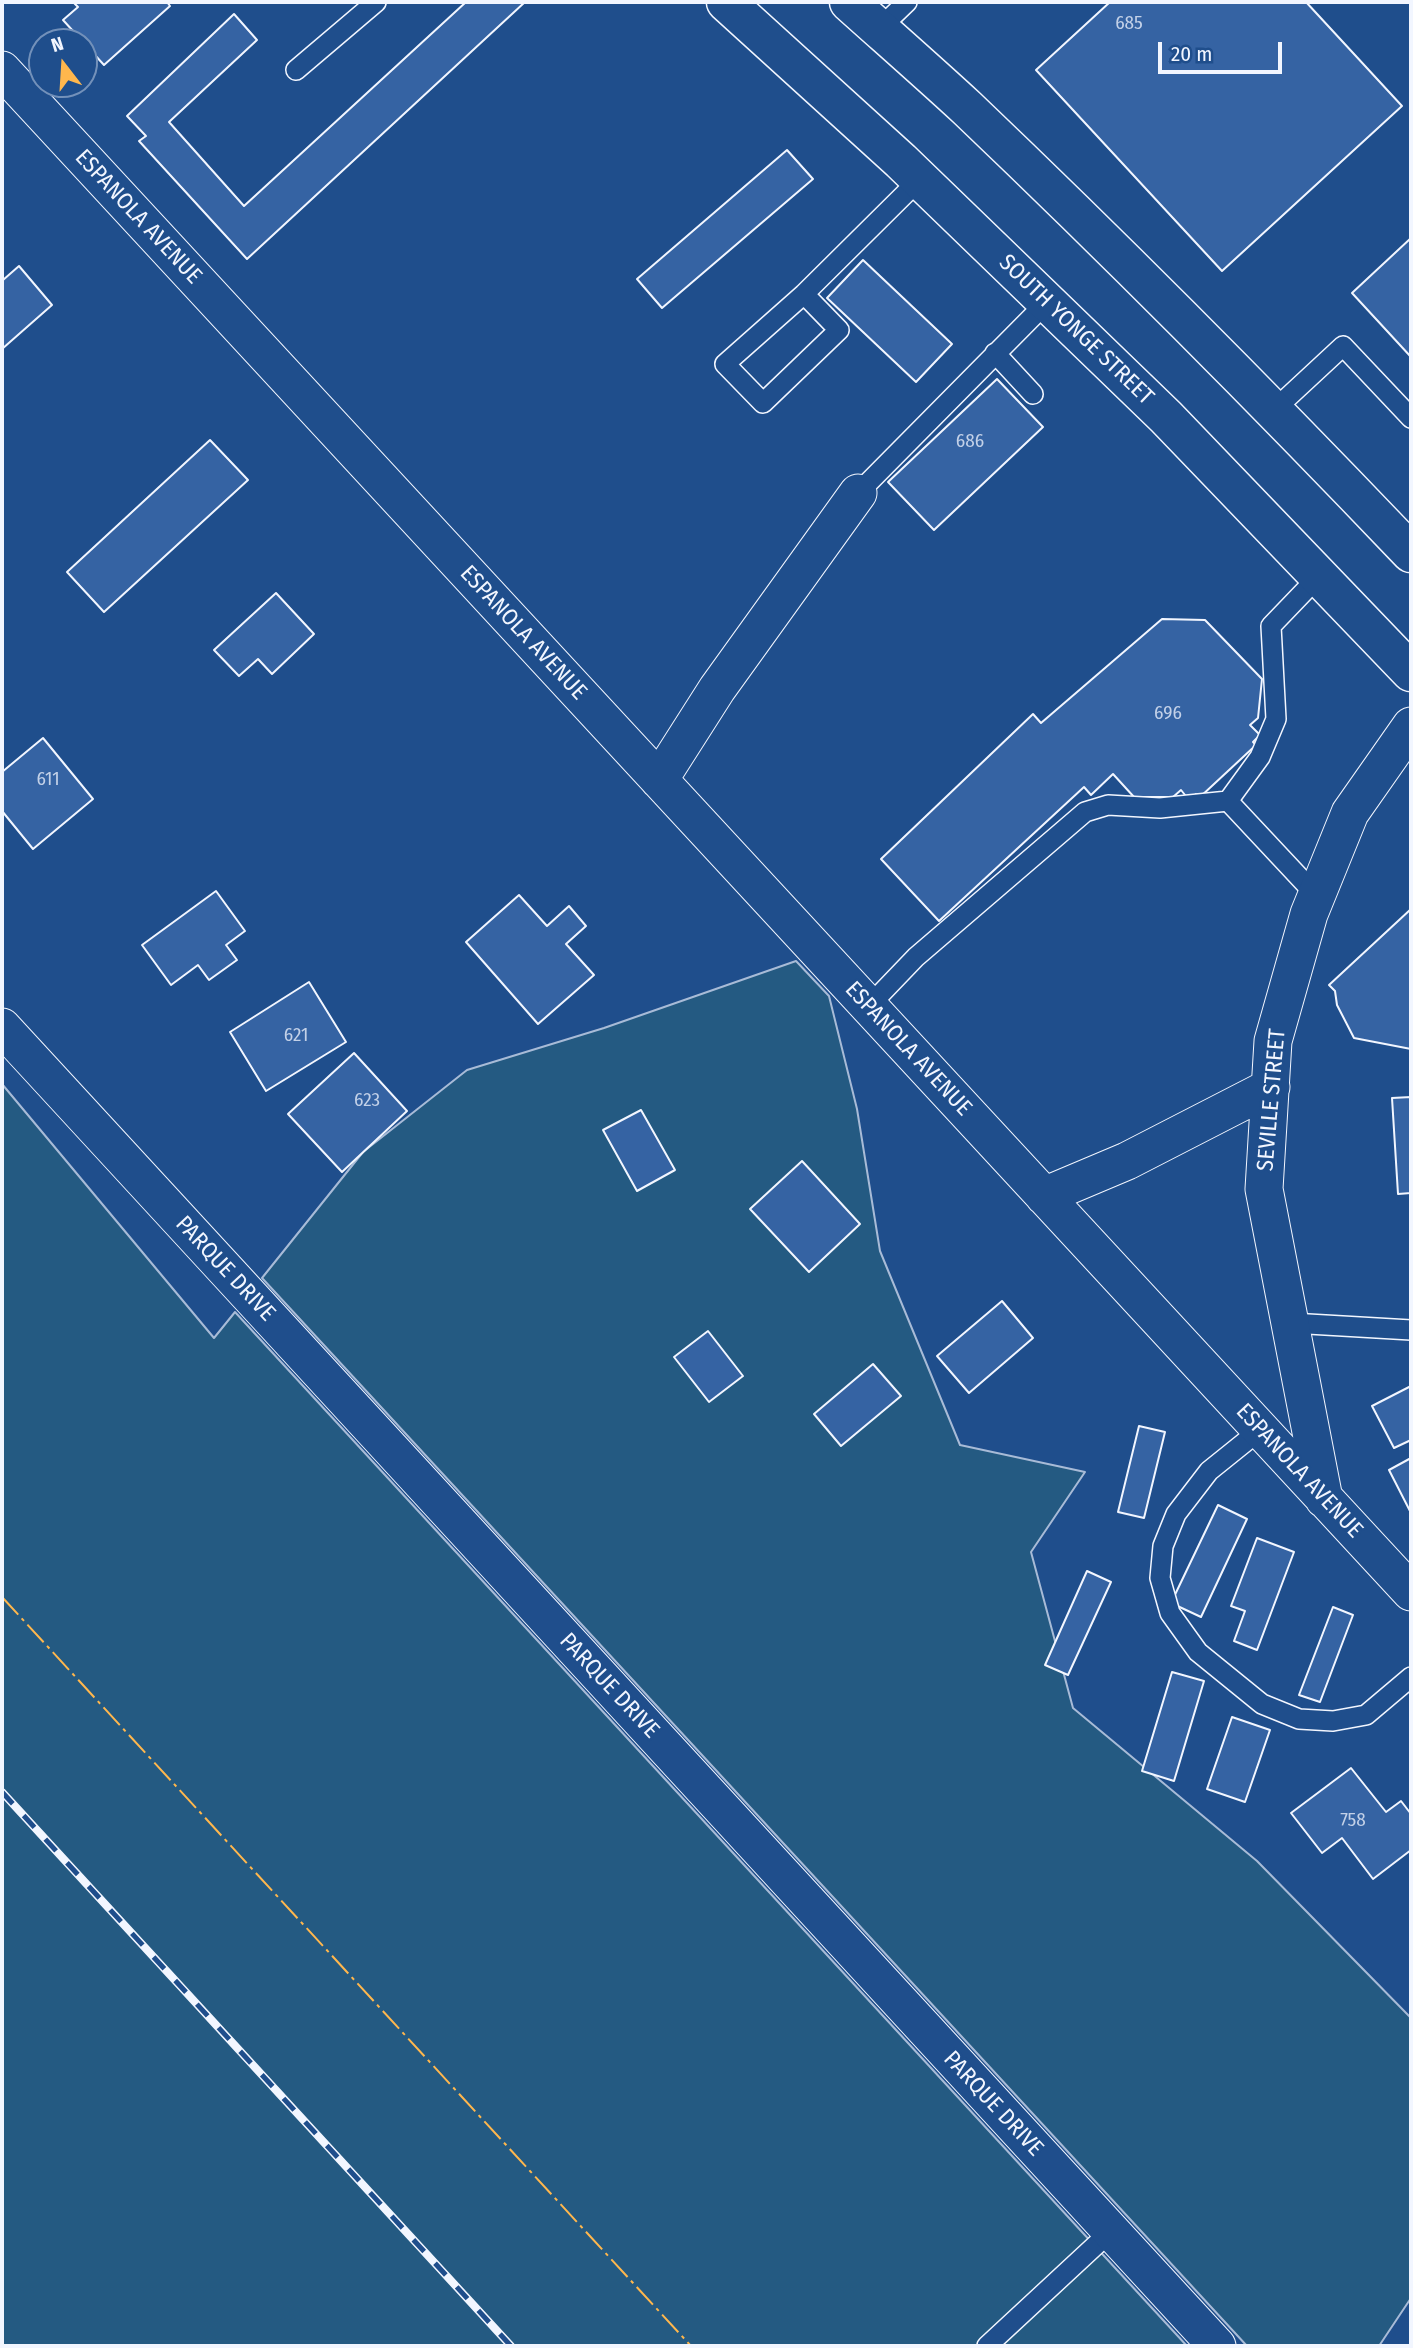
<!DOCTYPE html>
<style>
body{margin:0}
#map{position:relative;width:1413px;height:2348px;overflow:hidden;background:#1f4e8c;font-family:"Fira Sans Condensed",sans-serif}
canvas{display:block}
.frame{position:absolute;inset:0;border:4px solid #f2f6ff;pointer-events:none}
.north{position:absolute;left:28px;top:28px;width:70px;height:70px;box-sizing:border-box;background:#1f4e8c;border:2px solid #7391ba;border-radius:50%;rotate:343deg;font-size:19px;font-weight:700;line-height:28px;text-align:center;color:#f2f6ff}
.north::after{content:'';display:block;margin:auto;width:24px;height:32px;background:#ffb74d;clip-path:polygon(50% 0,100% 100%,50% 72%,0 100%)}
.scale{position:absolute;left:1158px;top:42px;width:124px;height:32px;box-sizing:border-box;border:4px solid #f2f6ff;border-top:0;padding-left:9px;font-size:21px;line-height:24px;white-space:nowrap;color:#f2f6ff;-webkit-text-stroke:5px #1f4e8c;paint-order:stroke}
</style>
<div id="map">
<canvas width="1413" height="2348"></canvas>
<div class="frame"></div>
<div class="north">N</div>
<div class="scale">20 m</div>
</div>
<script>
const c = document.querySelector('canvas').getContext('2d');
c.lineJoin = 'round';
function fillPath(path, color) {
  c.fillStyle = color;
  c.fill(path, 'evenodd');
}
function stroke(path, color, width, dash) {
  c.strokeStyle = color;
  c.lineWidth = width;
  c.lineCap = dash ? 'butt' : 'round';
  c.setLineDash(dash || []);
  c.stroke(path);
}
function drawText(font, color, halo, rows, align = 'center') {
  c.font = font + ' "Fira Sans Condensed",sans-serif';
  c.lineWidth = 5;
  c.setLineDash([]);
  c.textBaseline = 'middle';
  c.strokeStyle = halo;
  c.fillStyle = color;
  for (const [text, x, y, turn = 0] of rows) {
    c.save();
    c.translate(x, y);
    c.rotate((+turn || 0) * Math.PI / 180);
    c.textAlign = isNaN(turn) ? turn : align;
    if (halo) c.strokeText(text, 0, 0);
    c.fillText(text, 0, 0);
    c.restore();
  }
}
const green = new Path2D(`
 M796,961L829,996L857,1109L880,1251L960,1445L1085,1472L1031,1552L1073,1708L1257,1861L1411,2018V2298L1379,2346H1247L262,1278L363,1152L467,1070L604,1028Z
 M2,1084L214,1338L235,1312L1187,2346H2Z`);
fillPath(green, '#245a82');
stroke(green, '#a8bbd7', 2);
const building = new Path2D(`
 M73,2H167L170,6L104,65L63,20L78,7Z
 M466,2H525L247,259L139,141L146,136L127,116L234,14L257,40L169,122L244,206Z
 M1110,2H1306L1402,106L1222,271L1036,70Z
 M787,150L813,179L662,308L637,279Z
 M1411,238V357L1352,293Z
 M863,260L952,344L916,382L827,298Z
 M19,266L52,305L2,349V279L3,280Z
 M997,379L1043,427L934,530L888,482Z
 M210,440L248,480L104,612L67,572Z
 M276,593L314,634L272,674L258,659L239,676L214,650Z
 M1162,619L1205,620L1262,679L1258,718L1250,725L1260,735L1253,742L1256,745L1199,798L1196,794L1189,800L1181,790L1173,797H1134L1113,774L1091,795L1084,787L939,921L881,859L1033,714L1041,723Z
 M43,738L93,799L33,849L2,811V772Z
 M216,891L245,931L226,945L237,960L209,980L198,965L171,985L142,945Z
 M519,895L547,926L569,906L586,926L566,944L594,975L538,1024L466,942Z
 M1411,909V1049L1354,1038L1337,1005L1335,991L1329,985Z
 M309,982L346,1042L266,1091L230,1032Z
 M354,1053L407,1111L342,1172L288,1114Z
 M1411,1097V1193L1398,1194L1392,1098Z
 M641,1110L675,1170L637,1191L603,1130Z
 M802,1161L860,1224L809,1272L750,1209Z
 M1002,1301L1033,1338L969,1393L937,1356Z
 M708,1331L743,1376L709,1402L674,1357Z
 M873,1364L901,1396L841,1446L814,1414Z
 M1411,1386V1440L1394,1448L1372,1406Z
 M1139,1426L1165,1432L1144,1518L1118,1512Z
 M1411,1458V1513L1389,1470Z
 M1218,1505L1247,1519L1201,1617L1171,1603Z
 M1257,1538L1294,1552L1257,1650L1234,1641L1245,1611L1231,1606Z
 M1087,1571L1111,1582L1068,1675L1045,1665Z
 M1333,1607L1353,1615L1320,1702L1299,1695Z
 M1172,1672L1204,1681L1174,1781L1142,1771Z
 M1232,1717L1270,1730L1245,1802L1207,1789Z
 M1351,1768L1386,1812L1401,1801L1411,1814V1850L1373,1879L1342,1838L1322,1853L1291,1813Z`);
fillPath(building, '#3563a3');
stroke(building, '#f2f6ff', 2);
const service = new Path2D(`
 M879,29L907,2
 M296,70L376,2
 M804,294L839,330L763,403L725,364L804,294L920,179
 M995,353L1033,394
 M1274,410L1343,346L1411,418
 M858,493L1047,302
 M1228,801L1316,895
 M869,1006L916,957L1085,812L1108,805L1160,808L1228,801L1260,757L1276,719L1271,626L1319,576
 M1291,1323L1411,1330
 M1260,1430L1209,1471L1176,1514L1163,1546L1160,1578L1170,1613L1198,1652L1262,1704L1299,1719L1333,1721L1366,1715L1411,1677
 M987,2346L1111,2231`);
const minor = new Path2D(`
 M2,70L1411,1592
 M659,780L717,689L858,493
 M2,1027L1217,2346
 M1044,1196L1127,1161L1271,1087
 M1324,1499L1264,1189L1273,1041L1309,914L1350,813L1411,726`);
const primary = new Path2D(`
 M726,2L901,161L1166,417L1411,672
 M849,2C888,37 928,72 967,108C1119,253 1266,401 1411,553`);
stroke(service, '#f2f6ff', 22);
stroke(minor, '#f2f6ff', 39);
stroke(primary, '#f2f6ff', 41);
stroke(service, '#1f4e8c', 19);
stroke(minor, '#1f4e8c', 37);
stroke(primary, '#1f4e8c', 38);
const rail = new Path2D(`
 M2,1792L511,2346`);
stroke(rail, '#f2f6ff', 8);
stroke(rail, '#1f4e8c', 5, [16]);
stroke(new Path2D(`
 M2,1597L691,2346`), '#ffb74d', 2, [24, 5, 3.5, 5]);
drawText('19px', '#c3d1e8', null, [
 ["685",1129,24],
 ["686",970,442],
 ["696",1168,714],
 ["611",48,780],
 ["621",296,1036],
 ["623",367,1101],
 ["758",1353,1821]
]);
drawText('23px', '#f2f6ff', '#1f4e8c', [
 ["ESPANOLA AVENUE",138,217,47],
 ["SOUTH YONGE STREET",1076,330,44],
 ["ESPANOLA AVENUE",523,633,47],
 ["ESPANOLA AVENUE",908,1049,47],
 ["SEVILLE STREET",1272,1100,-85],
 ["PARQUE DRIVE",225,1269,47],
 ["ESPANOLA AVENUE",1299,1471,47],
 ["PARQUE DRIVE",609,1686,47],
 ["PARQUE DRIVE",993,2104,47]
]);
</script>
